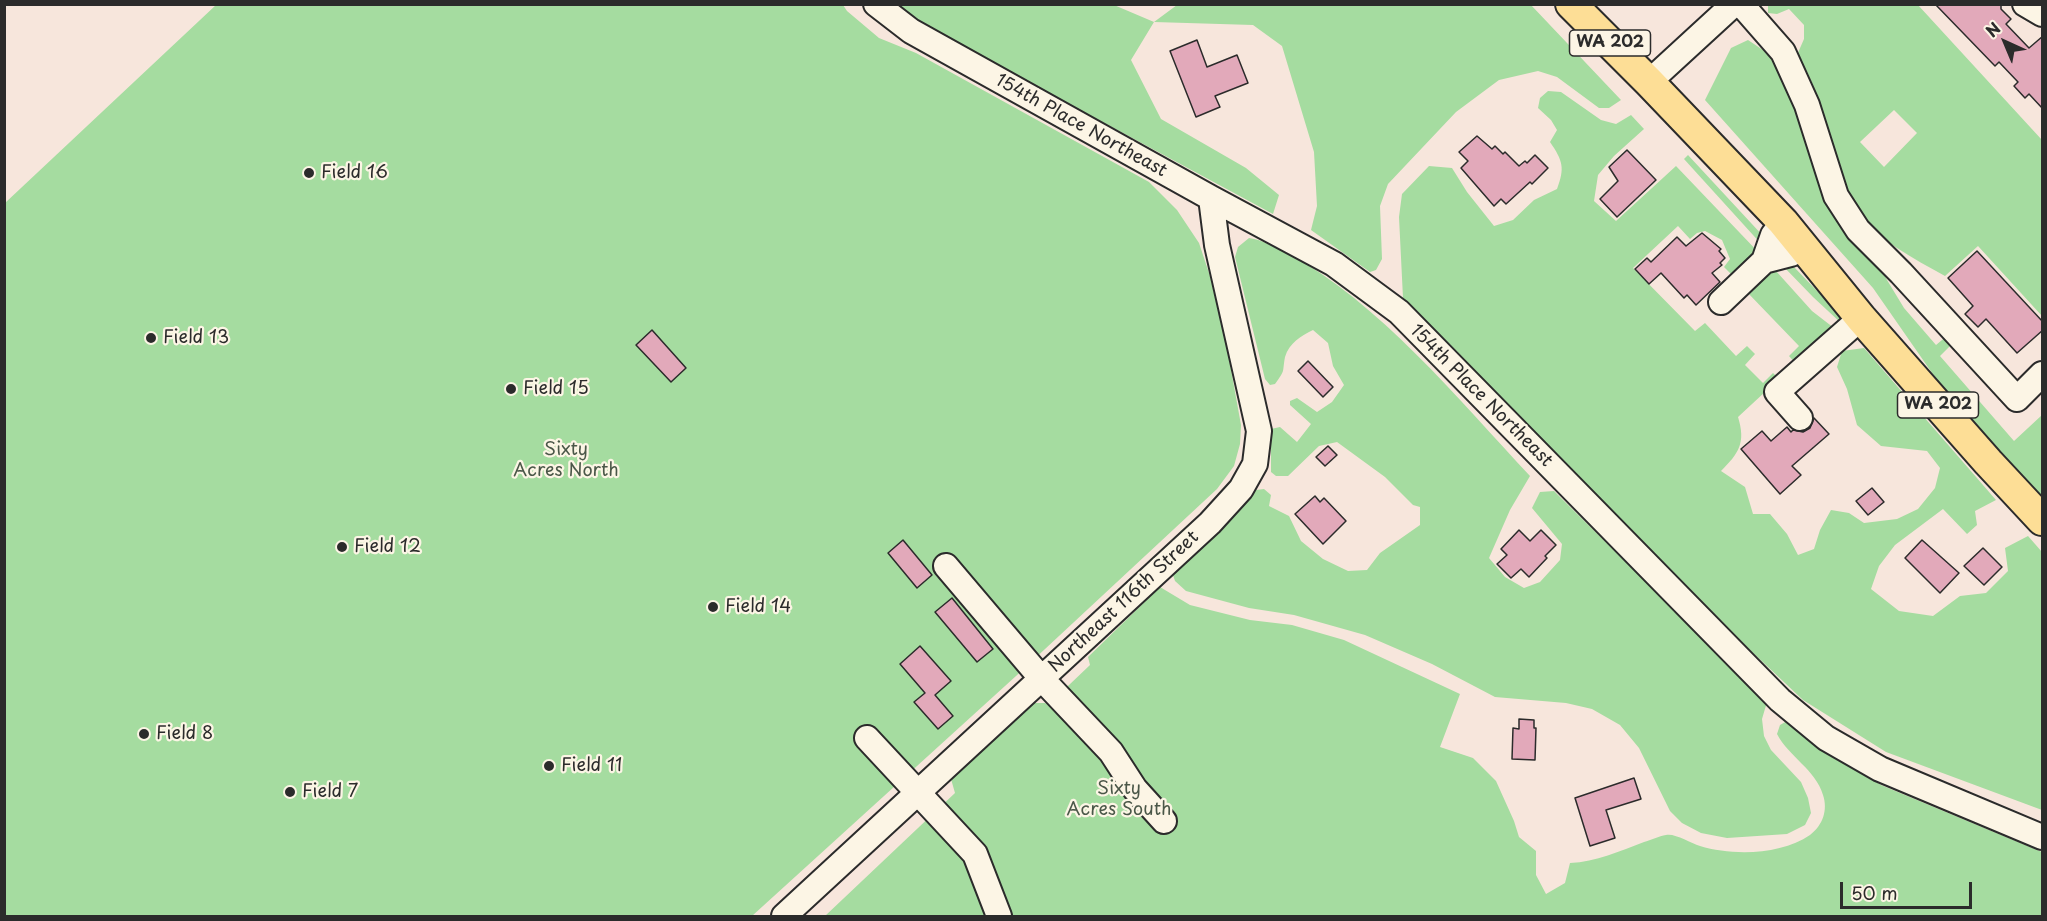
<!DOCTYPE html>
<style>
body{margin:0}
#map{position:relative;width:2047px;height:921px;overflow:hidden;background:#f7e6dc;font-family:"Playpen Sans",sans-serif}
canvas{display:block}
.frame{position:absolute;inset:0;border:6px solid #2b2b2b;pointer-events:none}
.north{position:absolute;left:1975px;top:12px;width:60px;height:60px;-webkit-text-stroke:4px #fcf5e5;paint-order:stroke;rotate:316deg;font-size:16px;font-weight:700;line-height:24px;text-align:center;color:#2b2b2b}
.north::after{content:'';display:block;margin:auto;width:21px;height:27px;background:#2b2b2b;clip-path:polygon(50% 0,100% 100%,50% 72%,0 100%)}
.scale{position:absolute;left:1840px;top:882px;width:132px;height:27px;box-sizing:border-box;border:3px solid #2b2b2b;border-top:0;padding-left:8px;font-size:18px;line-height:21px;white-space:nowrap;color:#2b2b2b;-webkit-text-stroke:4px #fcf5e5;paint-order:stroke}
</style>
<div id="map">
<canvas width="2047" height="921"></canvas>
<div class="frame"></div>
<div class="north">N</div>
<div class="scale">50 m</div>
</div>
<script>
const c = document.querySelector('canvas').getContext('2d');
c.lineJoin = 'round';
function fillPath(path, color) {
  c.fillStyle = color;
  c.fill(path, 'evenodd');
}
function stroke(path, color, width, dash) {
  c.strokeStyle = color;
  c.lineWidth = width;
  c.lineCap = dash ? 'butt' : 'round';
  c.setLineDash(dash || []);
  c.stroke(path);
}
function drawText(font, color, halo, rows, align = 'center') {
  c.font = font + ' "Playpen Sans",sans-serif';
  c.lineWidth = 4.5;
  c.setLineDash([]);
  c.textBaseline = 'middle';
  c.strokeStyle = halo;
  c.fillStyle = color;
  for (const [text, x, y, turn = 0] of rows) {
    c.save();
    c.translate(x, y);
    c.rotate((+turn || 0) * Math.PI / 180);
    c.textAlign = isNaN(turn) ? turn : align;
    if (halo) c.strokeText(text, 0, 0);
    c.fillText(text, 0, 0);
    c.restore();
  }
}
fillPath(new Path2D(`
 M216,5H843L847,11L879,38L916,53L1149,182L1177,210L1199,243L1210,276L1228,353L1241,425L1240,444L1234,466L1217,489L1016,676L752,916H5V203Z
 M895,5H1114L1154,22L1177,5H1531L1621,100L1609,108H1599L1557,77L1538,71L1499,80L1456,112L1388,184L1380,206L1382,259L1376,270L1370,272L1311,230L1317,206L1314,152L1282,46L1253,25L1154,22L1131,60L1161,119L1246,168L1279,195L1273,214L930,29Z
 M1768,5H1918L2042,140V316L1978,246L1945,276C1929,267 1912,258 1897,248C1866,228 1845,193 1835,158C1825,123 1818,86 1797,55L1804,39V25L1789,9L1777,14L1768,13ZM1894,110L1917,133L1884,167L1860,142Z
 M1748,40L1775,58L1887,280L1904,308L1936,345L1948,335L1954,342L1940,356L2014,441L2042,415V496L1946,393L1873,288L1705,100L1731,48Z
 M1548,91L1561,92L1601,120L1616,124L1631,115L1644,129L1614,156L1598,175L1594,201L1616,221L1676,166L1761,255L1736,279L1724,267L1730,259L1722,240L1705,231L1697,233L1690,239L1678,226L1633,268L1695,331L1705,323L1736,356L1747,346L1755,354L1745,365L1763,383L1773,373L1779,379L1738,417C1746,443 1739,453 1721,471L1745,487L1753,514H1770L1787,534L1798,555L1814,549L1820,530L1831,510L1849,513L1864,523L1897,519L1918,509L1935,488L1940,468L1927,451L1881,446L1857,425L1847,389L1837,367L1842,351L1864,348L1996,500L1975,511L1977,525L1967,534L1943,509L1895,545L1879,566L1871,589L1899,611L1933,616L1960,596L1986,593L2008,571L2005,548L2028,536L2042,552V810L1886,752L1803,700L1750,650L1403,298L1399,217L1402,194L1429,166L1452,168L1467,192L1494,226L1513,220L1534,200L1557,189C1565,168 1563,161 1550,142L1557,130L1551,120L1538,108L1540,98Z
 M1688,155L1764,237L1763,246L1684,159Z
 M1249,238C1263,240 1274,247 1287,253C1379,302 1459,400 1530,476L1510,510L1489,558L1505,577L1524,588L1540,582L1560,560L1562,544L1532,508L1540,492L1554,491L1767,702L1762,719L1764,736L1771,750L1801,782L1808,798L1811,813L1805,825L1787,834L1727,838L1701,833L1682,823L1670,811L1639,748L1620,725L1592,709L1566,703L1495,697L1432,664L1365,635L1294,615L1249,608L1186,591L1175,581L1173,575L1238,512L1256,490L1264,489L1271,495L1269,506L1289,516L1301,541L1323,559L1348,571L1367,570L1380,553L1420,525V507L1413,505L1385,477L1337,442L1319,446L1288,476H1276L1271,472V429L1280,427L1297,442L1311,424L1290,405V401L1297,398L1317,412L1332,402L1344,385L1333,366L1328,343L1313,330C1301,336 1289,343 1285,357C1282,373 1286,369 1275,384L1270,385L1265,379L1235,257L1238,247Z
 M1783,266L1794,267L1844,319L1841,323L1813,297Z
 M1770,270L1776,271L1812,311L1834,328L1796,364L1789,356L1799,346L1746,291Z
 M1160,587L1190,605L1250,620L1292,625L1344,640L1460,694L1440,747L1473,758L1496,781L1514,821L1519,837L1536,851V875L1546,894L1565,883L1570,863C1596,862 1620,851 1644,842C1651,840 1659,836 1666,835C1675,833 1690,843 1700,846C1733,856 1781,855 1810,835C1823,825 1828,810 1823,795C1815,769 1789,757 1777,734L1780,725L1787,721L1827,751L1881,785L2042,852V916H825L955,793L951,779L981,749L1033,703H1045L1048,705L1090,665L1088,657Z`), '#a5dca0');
const building = new Path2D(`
 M1935,4H2001V9L2011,19L2006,24L2029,48L2043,36V109L2029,94L2025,98L2014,86L2018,82L1999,62L1995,66Z
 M1197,40L1207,67L1237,55L1248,83L1215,96L1220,107L1196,117L1170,51Z
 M1477,136L1492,149L1495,146L1503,154L1505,152L1519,166L1525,161L1527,163L1535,155L1548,168L1532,184L1530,182L1506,204L1501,199L1494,206L1461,168L1468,161L1459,152Z
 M1627,150L1656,180L1617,217L1600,199L1618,181L1609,167Z
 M1702,233L1721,249L1719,251L1725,258L1720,263L1722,265L1712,273L1720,282L1696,305L1687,295L1684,298L1661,273L1649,284L1635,269L1647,258L1651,262L1677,237L1686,246Z
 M1977,251L2043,322V330L2017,353L1986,319L1978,327L1965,314L1973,306L1948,278Z
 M652,330L686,368L671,382L636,345Z
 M1308,361L1333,387L1323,397L1298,371Z
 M1814,418L1829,434L1792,466L1801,475L1780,494L1741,449L1762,431L1771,441L1787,427L1791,432L1793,430L1803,432L1810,428Z
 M1328,446L1337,455L1325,466L1316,457Z
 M1872,488L1884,502L1868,515L1856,501Z
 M1315,496L1320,502L1324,498L1346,521L1323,544L1295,514Z
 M1519,530L1530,541L1541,530L1556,545L1545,556L1547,558L1529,577L1521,569L1511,578L1497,564L1507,555L1501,549Z
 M903,540L932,575L917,588L888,553Z
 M1922,540L1959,573L1940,593L1905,558Z
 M1983,548L2002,567L1984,585L1964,566Z
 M952,598L993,649L977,662L935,612Z
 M920,646L951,681L935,695L953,716L938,729L914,702L925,693L900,664Z
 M1519,719L1534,720V728H1536L1535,760L1512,759L1513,728L1519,729Z
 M1634,778L1641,799L1606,810L1615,838L1590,846L1575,798Z`);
fillPath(building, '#e2a9ba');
stroke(building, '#2b2b2b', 1.5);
const minor = new Path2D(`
 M876,4L911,31L1211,198L1334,264L1399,312L1780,700L1826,738L1880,769L2042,837
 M1741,4L1783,52L1807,105L1836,196L1858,230L1901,273L2017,399L2042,374
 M2025,4L2042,14
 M1649,82L1734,4
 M1764,261L1791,254L1805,247
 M1721,302L1764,261L1773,235L1783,222
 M1800,418L1777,392L1861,318
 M946,566L1041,678L1111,752L1135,789L1164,821
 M867,738L975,854L999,916
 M784,916L1210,523L1241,489L1255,464L1259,431L1217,245L1211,198`);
const major = new Path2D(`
 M1571,4L1649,82L1783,222L1861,318L1988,462L2042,520`);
stroke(minor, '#2b2b2b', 28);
stroke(major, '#2b2b2b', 34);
stroke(minor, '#fcf5e5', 24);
stroke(major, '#fdde96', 30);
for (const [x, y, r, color] of [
 [309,173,6,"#2b2b2b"],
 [151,338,6,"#2b2b2b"],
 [511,389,6,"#2b2b2b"],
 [342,547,6,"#2b2b2b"],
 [713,607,6,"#2b2b2b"],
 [144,734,6,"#2b2b2b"],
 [549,766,6,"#2b2b2b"],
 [290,792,6,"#2b2b2b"]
]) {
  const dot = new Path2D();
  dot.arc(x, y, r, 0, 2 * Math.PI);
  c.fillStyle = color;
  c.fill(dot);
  stroke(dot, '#fcf5e5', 2);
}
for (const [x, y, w] of [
 [1610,43,81],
 [1938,405,81]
]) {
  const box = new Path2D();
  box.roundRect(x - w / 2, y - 13, w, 26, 4.5);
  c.fillStyle = '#fcf5e5';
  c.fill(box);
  stroke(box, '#2b2b2b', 1.5);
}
drawText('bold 16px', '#2b2b2b', null, [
 ["WA 202",1610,43],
 ["WA 202",1938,405]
]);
drawText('18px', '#2b2b2b', '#fcf5e5', [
 ["154th Place Northeast",1081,126,29],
 ["154th Place Northeast",1481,396,45],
 ["Northeast 116th Street",1124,602,-43]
]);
drawText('18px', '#2b2b2b', '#fcf5e5', [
 ["Field 16",321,173],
 ["Field 13",163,338],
 ["Field 15",523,389],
 ["Field 12",354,547],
 ["Field 14",725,607],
 ["Field 8",156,734],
 ["Field 11",561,766],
 ["Field 7",302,792]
], 'left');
drawText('18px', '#4a5748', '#fcf5e5', [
 ["Sixty",566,450],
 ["Acres North",566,471],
 ["Sixty",1119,789],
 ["Acres South",1119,810]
]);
</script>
